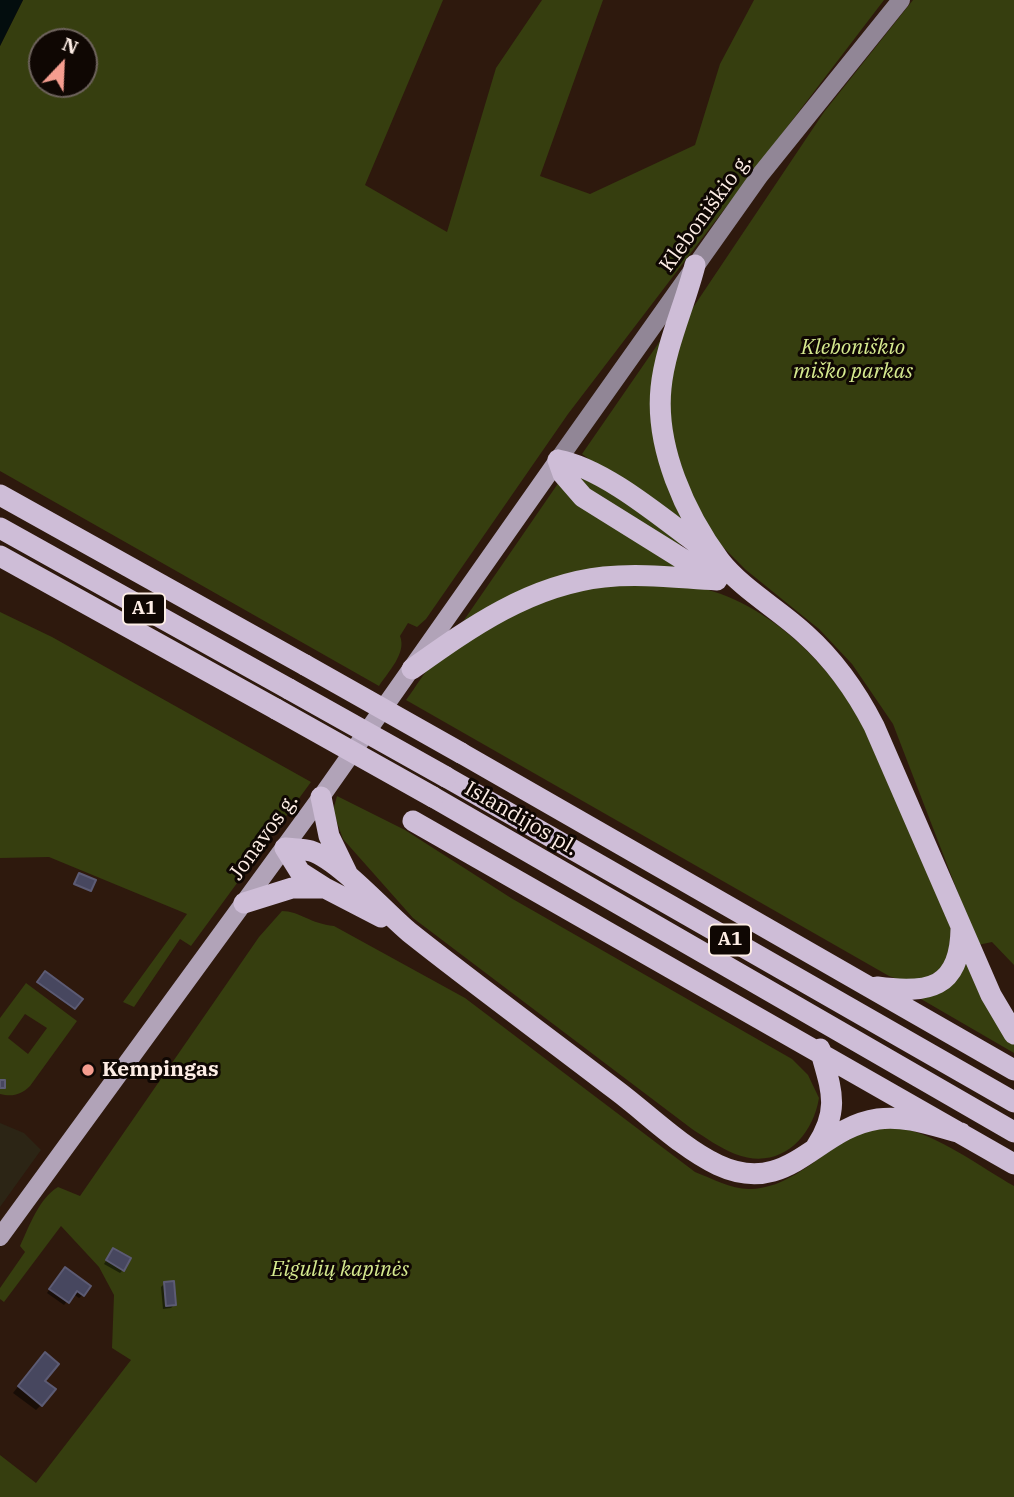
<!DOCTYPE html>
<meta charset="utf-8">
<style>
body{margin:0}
#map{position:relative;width:1014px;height:1497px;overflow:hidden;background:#2e190d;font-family:"IBM Plex Serif",serif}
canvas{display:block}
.north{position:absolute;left:28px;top:28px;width:70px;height:70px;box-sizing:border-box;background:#0f0703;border:2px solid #6e635d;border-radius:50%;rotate:23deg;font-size:19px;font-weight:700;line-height:28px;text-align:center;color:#fdede5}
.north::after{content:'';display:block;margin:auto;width:24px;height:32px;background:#f59d8f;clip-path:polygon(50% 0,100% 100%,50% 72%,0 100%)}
</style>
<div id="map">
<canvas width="1014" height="1497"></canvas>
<div class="north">N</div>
</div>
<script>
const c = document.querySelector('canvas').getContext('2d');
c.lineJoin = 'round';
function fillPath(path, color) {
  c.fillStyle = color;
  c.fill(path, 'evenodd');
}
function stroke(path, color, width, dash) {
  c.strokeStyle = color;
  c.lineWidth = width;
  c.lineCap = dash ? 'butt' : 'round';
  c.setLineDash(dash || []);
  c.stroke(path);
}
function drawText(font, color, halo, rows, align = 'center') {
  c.font = font + ' "IBM Plex Serif",serif';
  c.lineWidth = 6;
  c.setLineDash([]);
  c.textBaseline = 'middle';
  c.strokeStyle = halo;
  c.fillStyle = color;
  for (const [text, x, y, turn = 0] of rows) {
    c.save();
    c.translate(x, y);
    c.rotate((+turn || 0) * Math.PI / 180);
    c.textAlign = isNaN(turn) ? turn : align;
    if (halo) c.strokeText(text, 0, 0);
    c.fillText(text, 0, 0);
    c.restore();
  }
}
fillPath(new Path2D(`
 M0,1123L24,1133L41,1150L0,1207Z`), '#2c2515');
fillPath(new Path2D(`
 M23,0H443L365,185L447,232L496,68L542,0H603L540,176L590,194L695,145L720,64L754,0H884L568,414L426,619L417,627L408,623L400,636C407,653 388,672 379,686L0,471V46ZM84,42V84H42V42Z
 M913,0H1014V965L992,942L978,945L893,724L852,664L819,629L746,570L715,539L692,503L665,410L682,324L824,112Z
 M669,328L659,365L692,535L582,454Z
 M581,471L681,543L680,546L580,487Z
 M559,482L692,570L633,569L462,623Z
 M602,583C627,584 652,582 677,584C756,591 827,658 862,724L951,926L948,962C928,980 916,986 889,976L406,700C416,687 424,672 435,661C465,629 559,595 602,583Z
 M0,612L52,637L311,782L191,946L180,939L134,1007L123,1002L187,914L49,857L0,858Z
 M337,796L405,830L511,898L792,1059L808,1075L819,1098C812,1139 779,1171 735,1154C720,1148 706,1138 692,1129L413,918L343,839L333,811Z
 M282,911C299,911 311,924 334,926L465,998L695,1172C711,1178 733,1190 751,1189C808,1187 842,1119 900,1128C937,1134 982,1168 1014,1186V1497H0V1455L36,1483L131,1360L112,1348L114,1295L99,1267L61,1226L4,1302L0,1299V1288L25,1252L20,1246C29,1227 39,1198 58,1187L80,1196L259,937Z
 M966,958L1014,1044V1053L921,999Z
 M26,983L77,1021L30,1086C21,1095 12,1097 0,1094V1018ZM25,1014L47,1028L28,1054L8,1038Z`), '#363e0f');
fillPath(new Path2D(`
 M0,0H23L0,46Z`), '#030d0e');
fillPath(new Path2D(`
 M45,974L80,999L73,1009L38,984Z
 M113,1250L123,1270L120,1273L104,1264Z
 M62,1272L83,1295L79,1298L73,1294L64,1305L47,1293Z
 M164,1284L174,1305L171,1308L163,1309L161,1287Z
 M39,1360L41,1405L36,1410L13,1393Z`), '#0007');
const building = new Path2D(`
 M79,873L96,880L91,891L74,884Z
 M45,971L83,999L75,1009L37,982Z
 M0,1080H5V1088H0Z
 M113,1248L131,1258L124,1271L106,1260Z
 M65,1267L91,1286L84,1296L77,1291L69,1303L49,1289Z
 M174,1281L176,1305L166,1306L164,1282Z
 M45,1352L59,1364L45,1381L56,1389L42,1406L18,1386Z`);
fillPath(building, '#47475f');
stroke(building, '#5c5b74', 2);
stroke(new Path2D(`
 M558,460L760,175L901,0`), '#918696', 18);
stroke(new Path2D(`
 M0,1237L321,797L558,460`), '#b1a3b8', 18);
stroke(new Path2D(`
 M695,265C685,305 665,347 661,388C655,447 685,514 720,561C742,589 778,609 805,634C834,660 856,691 874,726L991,995L1014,1034
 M558,460L563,474L583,497L713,578
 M558,460C608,469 671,526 714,556
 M0,495L305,665
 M0,528L289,689
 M0,556L276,709
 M412,669C471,627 530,585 604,577C642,573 679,578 717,580
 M461,753L1014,1070
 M446,777L1014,1102
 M321,797L329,836L347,873
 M433,797L1014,1132
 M413,821L1014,1164
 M285,848C293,849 303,849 311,851C339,860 385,912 409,932C477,986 547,1037 616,1090C648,1114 682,1148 718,1165C789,1198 816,1128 878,1119C906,1115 934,1126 961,1133
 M285,848L300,872L325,888L381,917
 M244,903L292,888H325
 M877,987C928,994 960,989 961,929
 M816,1147C841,1109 831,1089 820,1049`), '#cebdd7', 21);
stroke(new Path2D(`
 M305,665L461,753
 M289,689L446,777
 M276,709L433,797`), '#cebdd7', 21);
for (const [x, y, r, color] of [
 [88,1070,7,"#f59d8f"]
]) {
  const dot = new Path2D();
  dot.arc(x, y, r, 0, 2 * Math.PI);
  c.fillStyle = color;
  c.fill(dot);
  stroke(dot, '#0f0703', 2.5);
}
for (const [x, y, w] of [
 [144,609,42],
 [730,940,42]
]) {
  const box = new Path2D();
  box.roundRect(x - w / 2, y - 15.5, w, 31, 5);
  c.fillStyle = '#0f0703';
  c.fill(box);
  stroke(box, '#fdede5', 2);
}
drawText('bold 19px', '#fdede5', null, [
 ["A1",144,609],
 ["A1",730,940]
]);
drawText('21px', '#fdede5', '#0f0703', [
 ["Kleboniškio g.",706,213,-54],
 ["Islandijos pl.",521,819,30],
 ["Jonavos g.",264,837,-54]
]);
drawText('italic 21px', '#d6ea8f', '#0f0703', [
 ["Kleboniškio",853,348],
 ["miško parkas",853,372],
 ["Eigulių kapinės",340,1270]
]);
drawText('bold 21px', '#fdede5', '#0f0703', [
 ["Kempingas",102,1070]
], 'left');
</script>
